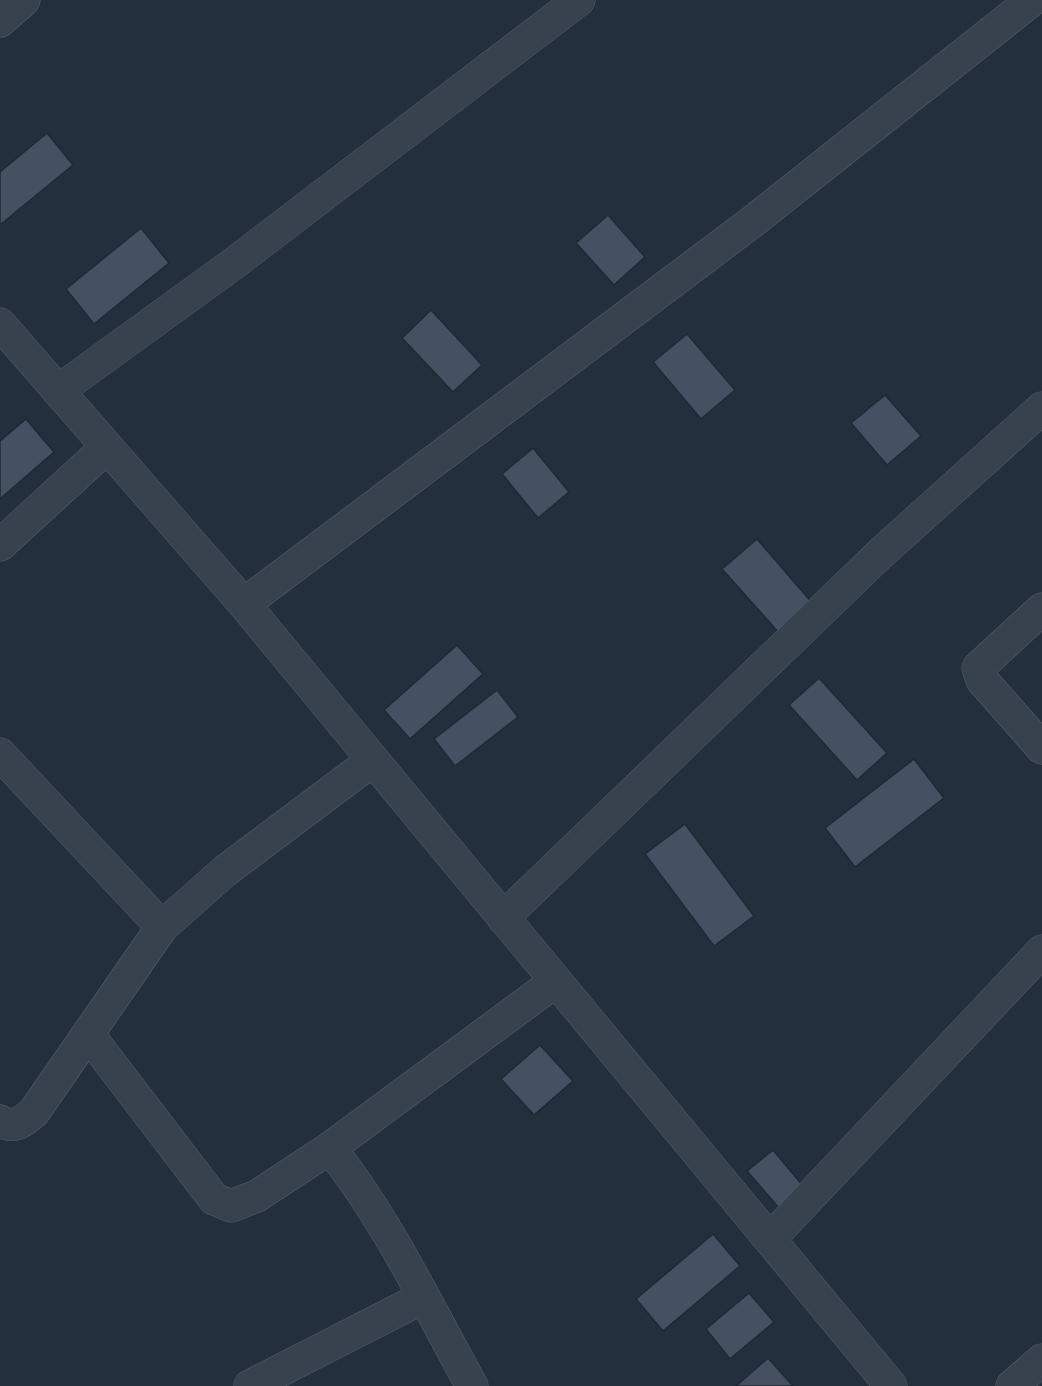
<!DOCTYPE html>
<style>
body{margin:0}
canvas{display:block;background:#242f3e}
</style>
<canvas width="1042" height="1386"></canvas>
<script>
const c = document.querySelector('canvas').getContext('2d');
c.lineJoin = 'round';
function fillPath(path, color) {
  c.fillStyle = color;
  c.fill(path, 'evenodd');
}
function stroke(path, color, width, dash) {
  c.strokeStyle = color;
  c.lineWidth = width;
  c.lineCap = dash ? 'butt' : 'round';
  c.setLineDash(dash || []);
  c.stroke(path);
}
const building = new Path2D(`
 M47,133L73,165L0,225V172Z
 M608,215L645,257L614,285L576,243Z
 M141,228L169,263L94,324L66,289Z
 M431,310L482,365L453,392L402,338Z
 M687,334L735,390L701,419L653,362Z
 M885,395L921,436L887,465L851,423Z
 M26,419L54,452L0,499V441Z
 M533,448L569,492L538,518L502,474Z
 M757,539L814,605L780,634L722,569Z
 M457,645L483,674L410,739L384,710Z
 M819,678L887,753L857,780L789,705Z
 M497,690L518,717L455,766L434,739Z
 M914,759L944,798L855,867L825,828Z
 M685,824L754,916L714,946L645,854Z
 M540,1045L573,1081L534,1115L501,1079Z
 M773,1150L804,1187L779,1208L747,1171Z
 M713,1234L740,1266L663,1331L636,1299Z
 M749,1293L774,1322L730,1359L706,1329Z
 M768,1358L793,1386H736Z`);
fillPath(building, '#455162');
stroke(building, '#1f2835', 1.5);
const minor = new Path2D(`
 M0,21L24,0
 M0,324L244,604L891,1386
 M58,391L233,264L579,0
 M0,545L107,447
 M244,604L752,222L1032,0
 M1042,609L978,668L982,680L1042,748
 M0,754L162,927
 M503,918L880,554L1042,408
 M88,1034L214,1199L231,1206L257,1196L330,1148
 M0,1121C15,1129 22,1122 34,1112L162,927L225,871L373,760
 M770,1239L1042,951
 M250,1386L424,1297
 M472,1386C427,1305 388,1221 330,1148L556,981
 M1012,1386L1042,1360`);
stroke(minor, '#565f6c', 33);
stroke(minor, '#38414e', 32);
</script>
